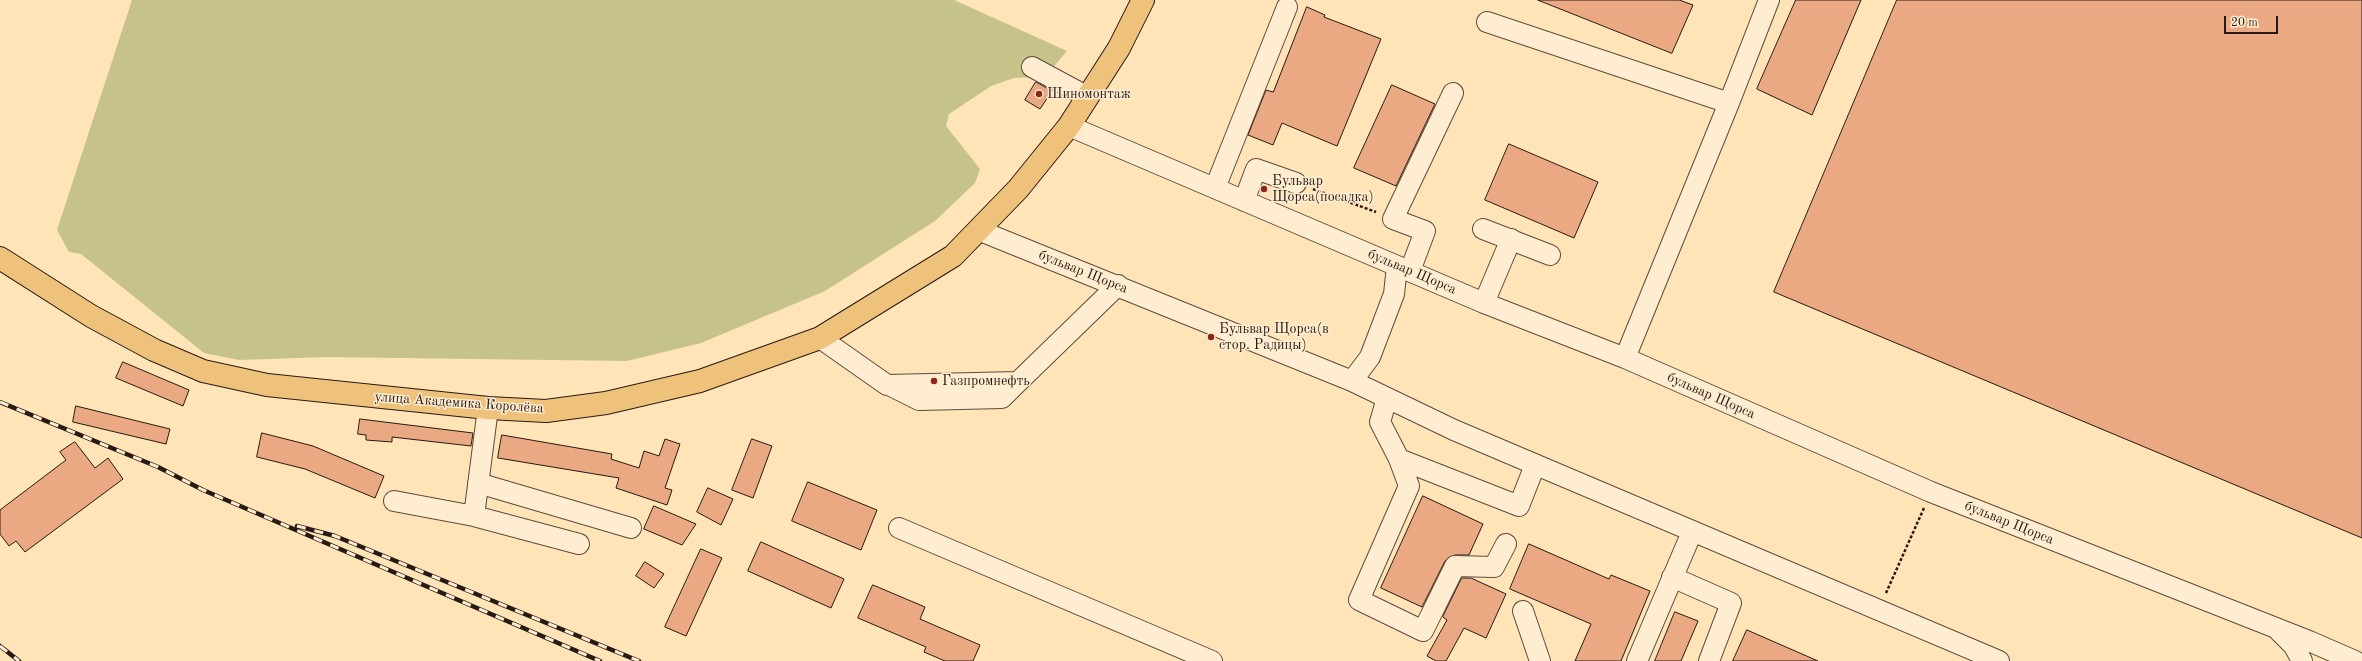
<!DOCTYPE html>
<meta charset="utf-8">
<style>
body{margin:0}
#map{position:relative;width:2362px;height:661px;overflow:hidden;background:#fee4b7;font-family:"Old Standard TT",serif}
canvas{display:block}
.scale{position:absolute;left:2224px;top:16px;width:54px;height:18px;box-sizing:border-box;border:2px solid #271914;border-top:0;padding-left:5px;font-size:12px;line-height:14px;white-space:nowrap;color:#271914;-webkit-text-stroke:3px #feedd0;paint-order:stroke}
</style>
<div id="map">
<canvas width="2362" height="661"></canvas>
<div class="scale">20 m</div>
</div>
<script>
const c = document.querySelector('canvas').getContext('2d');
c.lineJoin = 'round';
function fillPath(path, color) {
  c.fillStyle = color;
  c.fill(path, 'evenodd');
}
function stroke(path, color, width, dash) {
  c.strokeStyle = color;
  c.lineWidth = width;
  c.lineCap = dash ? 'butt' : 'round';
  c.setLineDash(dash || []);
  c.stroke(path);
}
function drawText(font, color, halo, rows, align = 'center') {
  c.font = font + ' "Old Standard TT",serif';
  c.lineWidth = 3;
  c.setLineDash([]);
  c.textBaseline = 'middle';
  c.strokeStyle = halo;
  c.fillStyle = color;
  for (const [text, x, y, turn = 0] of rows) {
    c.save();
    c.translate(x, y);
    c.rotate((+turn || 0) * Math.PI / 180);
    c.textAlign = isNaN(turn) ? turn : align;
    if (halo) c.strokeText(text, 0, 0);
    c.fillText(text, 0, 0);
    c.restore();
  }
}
fillPath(new Path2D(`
 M132,0H954L1067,51L1050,71L1038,77L1014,78L991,86L949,114L946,126L980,169L975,183L935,221L825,291L701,343L627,361L326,357L239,360L204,353L81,254L69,252L57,230Z`), '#c5c28a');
const building = new Path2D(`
 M1538,0H1679L1693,5L1672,53Z
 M1796,0H1861L1812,115L1757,89Z
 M1897,0H2362V538L1774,292Z
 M1307,7L1325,15L1324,17L1381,39L1337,146L1282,123L1273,145L1248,135L1266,90L1273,92Z
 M1036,82L1052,91L1040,109L1025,100Z
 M1392,85L1435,104L1396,186L1354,168Z
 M1509,144L1598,182L1574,238L1485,200Z
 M123,362L189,390L183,406L116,378Z
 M76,406L170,429L166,444L73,422Z
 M360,419L473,433L471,446L392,437V442L366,440V435L358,434Z
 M262,433L313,446L384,476L375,498L305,469L257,457Z
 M502,435L612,454L611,459L639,468L644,451L659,456L665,439L680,444L665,488L672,490L667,505L616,488L619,478L498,458Z
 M752,439L772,446L753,498L732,490Z
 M75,442L95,468L108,458L123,479L25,552L16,541L9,546L0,534V510L66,460L60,452Z
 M808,482L877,510L861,550L792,521Z
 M708,488L733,499L721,525L697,512Z
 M1423,496L1483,524L1469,555H1455L1445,561L1422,607L1381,588Z
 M654,506L696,524L682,545L644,529Z
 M761,542L844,579L831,608L748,571Z
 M1529,544L1609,579L1611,575L1650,591L1621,661H1575L1591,624L1510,589Z
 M701,549L722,558L686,636L665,627Z
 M645,562L664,574L654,588L636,576Z
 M1462,578H1471L1506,594L1486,638L1464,628L1446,661H1436L1427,656L1447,620L1443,617Z
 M873,585L925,607L920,619L980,645L973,661H945L924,652L926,647L858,618Z
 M1675,612L1698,621L1681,661H1655Z
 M1747,630L1818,661H1733Z`);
fillPath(building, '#eaa982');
stroke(building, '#271914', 1);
const minor = new Path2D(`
 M1487,22L1729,103
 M1032,67L1088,97
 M1069,126L1484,303L1625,358L1931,492L2309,641L2355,661
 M1215,188L1287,7
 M1244,201L1256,169L1296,183
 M1483,229L1550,255
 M978,230L1352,381L1454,430L1999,661
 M1410,271L1425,231L1393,219L1453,93
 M1484,303L1511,239
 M820,338L887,385L1018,382L1118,285
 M1625,358L1729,103L1769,0
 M1352,381L1370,357L1394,294L1397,266
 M891,386L919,400L1002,398L1018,382
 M1387,398L1380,422L1399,459L1409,486L1359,600L1423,631L1455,566L1494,567L1506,544
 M488,408L474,516L579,544
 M1399,459L1519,506L1535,465
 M478,483L631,528
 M394,501L474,516
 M899,528L1212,661
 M1672,577L1731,603L1709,661
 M1523,611L1540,661
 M2279,631L2294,646L2302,661
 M1637,661L1692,532`);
const major = new Path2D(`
 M0,258L91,316L154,350L203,371L267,385L488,408L546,411L606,403L700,381L820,338L953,256L1018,189L1069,126L1119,48L1143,0`);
stroke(minor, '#5d4c3d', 22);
stroke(major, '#271914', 24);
stroke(new Path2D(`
 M1313,189L1376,212
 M1886,593L1924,508`), '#271914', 2.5, [3, 2]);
stroke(minor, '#feedd0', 20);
stroke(major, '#efc27c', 22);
const rail = new Path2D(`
 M0,402L158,467L203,490L600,661
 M297,526L335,536L639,661
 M0,646L19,661`);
stroke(rail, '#271914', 4.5);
stroke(rail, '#feedd0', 3, [9]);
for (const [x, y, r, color] of [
 [1039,94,4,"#8f2418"],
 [1264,189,4,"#8f2418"],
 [1211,337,4,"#8f2418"],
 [934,381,4,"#8f2418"]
]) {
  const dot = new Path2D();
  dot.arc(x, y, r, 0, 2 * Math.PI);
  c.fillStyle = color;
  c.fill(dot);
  stroke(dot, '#feedd0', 1.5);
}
drawText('14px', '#271914', '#feedd0', [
 ["Шиномонтаж",1047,94],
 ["Бульвар",1272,181],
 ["Щорса(посадка)",1272,197],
 ["Бульвар Щорса(в",1219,329],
 ["стор. Радицы)",1219,345],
 ["Газпромнефть",942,381]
], 'left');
drawText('14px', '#271914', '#feedd0', [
 ["бульвар Щорса",1083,272,22],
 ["бульвар Щорса",1412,272,23],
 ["бульвар Щорса",1711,396,24],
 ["улица Академика Королёва",459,403,4],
 ["бульвар Щорса",2009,523,22]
]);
</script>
